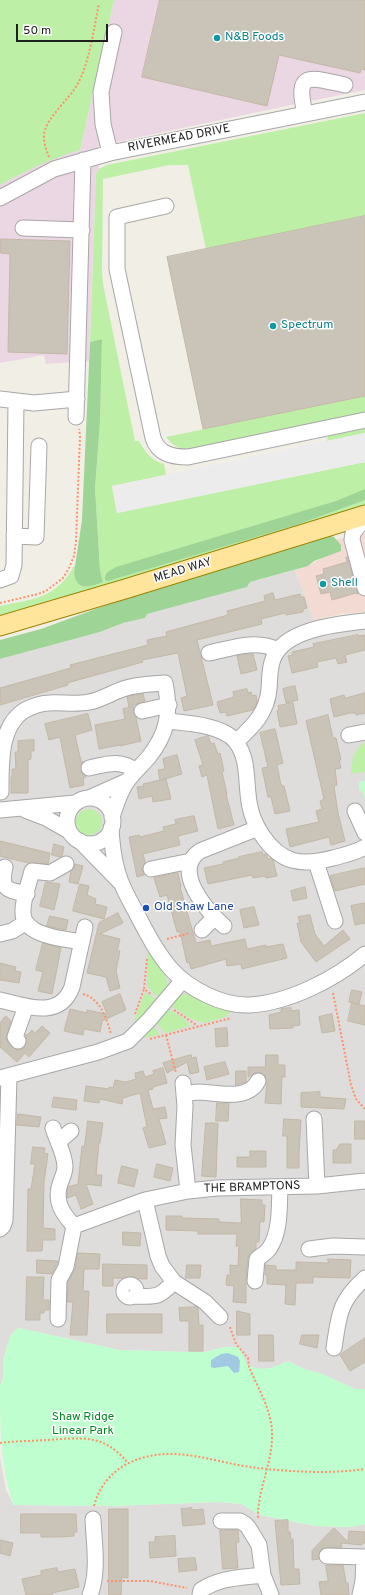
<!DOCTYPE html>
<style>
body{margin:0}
#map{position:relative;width:365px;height:1595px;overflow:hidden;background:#f1efe5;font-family:Overpass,sans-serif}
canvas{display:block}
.scale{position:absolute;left:16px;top:24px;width:92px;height:18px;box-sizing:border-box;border:2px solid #202020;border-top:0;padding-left:5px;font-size:12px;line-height:14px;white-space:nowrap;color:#202020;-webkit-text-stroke:3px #fff;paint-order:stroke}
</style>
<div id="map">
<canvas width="365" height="1595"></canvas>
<div class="scale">50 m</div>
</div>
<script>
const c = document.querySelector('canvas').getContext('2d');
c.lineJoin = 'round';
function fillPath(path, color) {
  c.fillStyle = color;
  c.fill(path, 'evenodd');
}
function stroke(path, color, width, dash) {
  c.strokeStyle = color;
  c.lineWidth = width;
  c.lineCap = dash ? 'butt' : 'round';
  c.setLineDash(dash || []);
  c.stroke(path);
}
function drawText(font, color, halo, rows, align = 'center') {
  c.font = font + ' Overpass,sans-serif';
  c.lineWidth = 3;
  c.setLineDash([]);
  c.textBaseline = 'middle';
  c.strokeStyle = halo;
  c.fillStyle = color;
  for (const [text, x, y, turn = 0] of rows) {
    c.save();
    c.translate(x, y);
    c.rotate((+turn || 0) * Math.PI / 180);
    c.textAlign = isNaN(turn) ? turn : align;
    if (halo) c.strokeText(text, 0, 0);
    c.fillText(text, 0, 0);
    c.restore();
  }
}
fillPath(new Path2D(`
 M295,570L314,620L365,612V1389H355L320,1373L307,1370L288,1361L271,1369H255L247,1365L225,1347L205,1352H187L119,1350L19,1328L11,1334L3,1360V1378L0,1386V659L100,632L123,623L145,618L147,614L247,587L250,582Z
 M0,1457L6,1490L14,1505L113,1506L219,1502L242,1504L260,1515L316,1526L351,1527L365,1524V1595H0Z`), '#dedddc');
fillPath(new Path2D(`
 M365,533V612L342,614L314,620L295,570L308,566L322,558L334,540Z`), '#f3dad3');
fillPath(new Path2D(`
 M114,0H365V90L291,105L98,146L99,169L96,174L89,361L46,364L44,355L0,363V185L39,164L61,155L80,150Z`), '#ebd6e4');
fillPath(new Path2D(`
 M0,0H114L80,150C51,158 26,171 0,185Z
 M365,113V216L206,249L188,165H169L103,179L102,272L103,284L135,441H139C145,452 152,461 164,464L166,475L112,486L117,513L365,462V507L0,617V606C37,598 56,599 76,563L74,573L79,585L85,587L103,582L100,571L95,488L100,422L102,339L90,342L96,174L99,169L107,165Z
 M365,396V413L190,449C179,449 173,446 166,437Z
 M365,427V433L327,441L328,436L332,434Z
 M365,742V772L355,773L351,774C352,761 353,750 365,742Z
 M76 822a13 13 0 1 1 26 0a13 13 0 1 1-26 0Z
 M147,953H149C156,964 169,974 167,989L159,998L153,993L147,986Z
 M145,992L157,1000L133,1029L136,1016Z
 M181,994L191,995L234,1009L225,1017L204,1023L189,1018L170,1005Z
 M167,1007L189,1023L190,1026L165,1033L155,1022Z
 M152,1025L158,1031L159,1035L141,1038Z`), '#beefa7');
fillPath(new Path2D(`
 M102,339L100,422L95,488L100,571L103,582C89,587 77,592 74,573L82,520L90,342Z
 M365,489V500L296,525L108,581L105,580C104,572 110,571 116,567L336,501Z
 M328,534L334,537L341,545V551L314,561L308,566L250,582L247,587L147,614L145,618L123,623L100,632L0,659V640L41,629L101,607Z`), '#9ed496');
fillPath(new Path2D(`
 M361,781H365V801L363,792L359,790V782Z
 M19,1328L119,1350L187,1352H205L225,1347H240L247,1365C263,1372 273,1368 288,1361L307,1370L320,1373L355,1389H365V1524L351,1527L316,1526L260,1515L242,1504L219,1502L113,1506L14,1505C0,1468 0,1426 0,1386L3,1378V1360L11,1334Z`), '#bffecf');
fillPath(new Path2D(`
 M365,433V462L117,513L112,486Z`), '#ececec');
fillPath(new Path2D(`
 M228,1353L238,1357L240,1361L239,1372L234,1373L228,1366L214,1368L211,1367V1360L221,1354Z`), '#a2c9e2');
const building = new Path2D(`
 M160,0H365V70L361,69L360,73L279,55L267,106L142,77Z
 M365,216V396L203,429L167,257Z
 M1,239L70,241L67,354L8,352L10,254L1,253Z
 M347,557L358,594H357L356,593L332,600L330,592L321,594L316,576L324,574L323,569L347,562L346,558Z
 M273,593L275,600L300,594L301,597H304L307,608L303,609V612L286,615L285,613L261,619L262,624L197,640L213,705L184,711L181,698L187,696L178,653L142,660L143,662L67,683L68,685L0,705V688L71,668L70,665L148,645L147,640L167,636L166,632L228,615L227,611L265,601L264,596Z
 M358,635V636L365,635V650L345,655L347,662L338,664L336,658L317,662L318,667L292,673L288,656L293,655L292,652L314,647L313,644Z
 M253,654L257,670L241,674L237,656Z
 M295,686L298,700L286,703L283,689Z
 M247,689L248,693L251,692L252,696L256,695L257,702L253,710L227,716L226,712L220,713L217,702L234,697L233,692Z
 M365,693V713L356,715V713H350L334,717L330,699L344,695L345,698Z
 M143,694L145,701L129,707L127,697Z
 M293,703L297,724L280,727L277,711L279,710L278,706Z
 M134,707L133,713L136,718L141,741L120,746V745L99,749L95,725L125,719L123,709Z
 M88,714L92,730L75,735L81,761L83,762L80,766V770L86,777L83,778L84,785L70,788L60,737L49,740L45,724Z
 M328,715L333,738H336L341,760H339L341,768L335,769L337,785L334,786L338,813L345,841L331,845L329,837L290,847L286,829L319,822L316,811L322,809L320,801L324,799L306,721Z
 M275,729L283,763L277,765L281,785L284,786L290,811L275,814L271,797H268L262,768L268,767L260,733Z
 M208,736L211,744L214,743L218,754L220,753L224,771L222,772L227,794H226L234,825L218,829L207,775L202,777L199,766L203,765L195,740Z
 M34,740V751H31V759L28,760V793H11V777H12V769H16L15,752H18V741Z
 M177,755L182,774L161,780L166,779L171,799L153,802L152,796L139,799L137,787L144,786L143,784L160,780L158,770L165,769L163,759Z
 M194,816L198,831L178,836L180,845L143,854L145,862L142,870L144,875L137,877L129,837L139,835L140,837L164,831L163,827L176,824L175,820Z
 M0,841L50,853L48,864L28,863L0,856Z
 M54,844L64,847L62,856L60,857L52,855Z
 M262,852L263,855L266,854L268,859L271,858L273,860L277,876L266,878L265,876L253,878L252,875L208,884L204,868L223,864V862L239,858V857Z
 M75,864L83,866L78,884L69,882L71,871L74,868Z
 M365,868V884L335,891L330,876Z
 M178,873L181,887H180L196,943L210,940L211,946L245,939L247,949L266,945V947L283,944L287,958L242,969L241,964L227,966L226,959L191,969L189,962L187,963L180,932H177L167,895L160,897L154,878Z
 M46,882L60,884L54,910L40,906Z
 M80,884L89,886L87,895L96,899L95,904L107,907L104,919L73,911Z
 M305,887L307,898L293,901L291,891Z
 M365,903V923L355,925L351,906Z
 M254,907L259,925L244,928L240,910Z
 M118,913L123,923L100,934L120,939L117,951H120L116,971L120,988L110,991L106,977L87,973L99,923Z
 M310,915L315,934L324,946L343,930L350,939L316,962L301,942L297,923H300L298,917Z
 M50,916L68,920L66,930L47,926Z
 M43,943L61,948L52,994L38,991L43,972L36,970Z
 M0,963L16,967L15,971L21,972L19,983L0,980Z
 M352,990L362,992L359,1004L349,1002Z
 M120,994L126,1010L102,1021L100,1032L84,1029L83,1035L64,1031L70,1009L87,1013V1010L107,1014L102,1002Z
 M352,1003L365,1006V1025L348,1021Z
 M291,1008V1011L299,1010L300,1025L293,1026V1028L270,1029L269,1015L281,1012V1009Z
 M332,1014L335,1031L322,1033L319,1017Z
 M6,1016L11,1021L6,1039L11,1046L15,1049L19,1050L24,1048L26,1044V1034L27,1035L32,1030L35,1033L42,1026L50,1033L29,1057L25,1053L17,1062L0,1047V1023Z
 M227,1028L228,1046L216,1047L215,1029Z
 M191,1055L192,1058L196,1057L199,1072L190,1074L187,1062L167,1073L163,1063Z
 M266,1055H278V1065H285V1077H282L281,1104L265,1103L267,1082L264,1074L259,1072L255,1073L248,1077V1067H265Z
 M225,1062L229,1074L207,1080L204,1067Z
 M163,1068L167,1083L153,1087V1089L148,1090L153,1109L165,1107L167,1118L159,1119L166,1144L149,1148L143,1128L147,1127L140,1093L123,1098L122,1104L100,1099L99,1103L84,1101L86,1086L109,1089V1087L113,1088L115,1080L126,1082L136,1079L135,1073L143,1071L145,1077L154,1074L153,1071Z
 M236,1071H246V1082L236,1085Z
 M320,1092V1097L346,1099L344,1109L301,1107V1093Z
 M54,1097L77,1100L76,1110L52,1107Z
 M217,1103H229L228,1121H216Z
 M18,1114L41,1117L39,1127L17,1125Z
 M284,1119L301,1120L299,1153V1168H287V1136H283Z
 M88,1121L103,1123L100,1143H99L96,1175H102L101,1186L86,1184L93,1204L81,1209L76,1195L67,1198V1192L68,1187L78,1184L82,1146L84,1147Z
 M355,1121H365V1139H355Z
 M206,1123H218L216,1177L202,1176Z
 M340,1144H351V1163H333V1150H336Z
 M33,1147L45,1148L44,1153L48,1154L44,1182L43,1228L55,1229V1240H43L42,1251H27L28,1189H31L35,1164H31Z
 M250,1151H266V1167H237V1157H250Z
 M157,1164L173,1168L170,1181L154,1177Z
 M122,1166L138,1170L134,1187L118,1183Z
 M241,1199L262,1200V1205H265L264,1222L260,1221L259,1242H256V1249L249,1254L248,1258L246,1280V1303L233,1302L234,1286L226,1285L227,1275H230V1265L238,1266L239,1246H236L237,1234H198V1231L166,1230V1216H182V1218L219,1219V1222L241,1223Z
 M123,1232L141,1233L140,1246L123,1245Z
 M78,1253L100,1254L99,1269H84L83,1291H89L87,1335H70L73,1302H67L68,1282L75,1269Z
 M328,1259L351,1260L350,1278L313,1277V1283H296L295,1305L285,1304L286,1285L267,1284V1275H265V1265L276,1266V1270H296V1262L328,1263Z
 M37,1260L58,1261L52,1274L37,1273Z
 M103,1264L147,1265V1279L113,1278V1286H103Z
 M187,1265H201L200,1278H186Z
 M27,1277H44L43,1300H49V1310H44V1313H40V1320H26Z
 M197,1307L198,1308L199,1325H203V1351H189V1321H180L179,1308Z
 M237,1311L250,1314V1335H237Z
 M107,1314H162V1333H107Z
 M259,1335H273L274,1361H259Z
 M302,1335H319L317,1348L300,1344Z
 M365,1338V1362L350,1371L340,1355Z
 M192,1508V1510L203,1509L205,1524L183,1526L181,1509Z
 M109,1509H128V1578L122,1577L121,1595H109Z
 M21,1514H76L77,1532H74V1536L61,1537H41V1533H21Z
 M288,1520V1532H290L291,1539H293L294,1569H299L300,1584L281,1585L275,1521Z
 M334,1528L348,1542L349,1531L365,1532V1543H362V1545L341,1543L342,1547L323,1548L319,1552V1559L312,1560V1551Z
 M220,1530H238L239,1542L236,1543L238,1568L223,1569Z
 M175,1536L176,1556L150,1558L149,1542H155V1537Z
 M0,1540L13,1543L10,1556L0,1553Z
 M195,1558L197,1570L179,1572L178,1559Z
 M326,1565H343L346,1583H348L349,1595H321L319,1582L328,1581Z
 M57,1568L58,1572L75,1569L79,1587L52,1593L53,1595H26L22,1579L41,1575V1571Z`);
fillPath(building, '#c9c3b8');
stroke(building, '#c4b8a6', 1);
const minor = new Path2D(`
 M305,113C294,69 312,78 345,85
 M110,153L103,124L101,92L114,32
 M0,198L54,169L110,153L365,102
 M166,206L117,217V269L153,438C158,454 172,457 188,457L365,420
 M23,228L82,230
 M0,399L34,403L77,399
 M76,417L83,160
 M365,518L353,533L352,540L365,588
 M14,536L36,537L39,446
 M0,580L11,576L14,565L16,402
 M209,653C232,648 256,639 278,650
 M142,711L169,705
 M167,721C186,723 224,725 236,742C250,760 245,786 250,807C252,817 256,826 262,835C281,864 302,866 333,858C344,855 355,853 365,847
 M349,735L365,732
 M236,742C253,726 267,713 269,689C270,679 269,669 273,659C284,629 338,624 365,621
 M89,768C107,764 121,759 136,771
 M1,792C1,762 0,725 25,710C33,706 41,703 49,703C62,702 75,705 89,702C101,700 111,693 123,689C136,684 151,684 165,683C171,713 168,733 148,758C141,766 132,774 126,783C119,794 116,805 112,817
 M89,798L127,781
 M67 821a23 23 0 1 1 46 0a23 23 0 1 1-46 0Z
 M0,810L75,803
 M25,810L46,818L69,831
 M355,811L365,833
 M111,828C112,846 114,865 121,882C126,895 134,908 140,920C149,937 158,954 171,969C189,989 222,1006 249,1005C289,1003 335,979 365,954
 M80,841L120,882
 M316,862L335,921
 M66,864L50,873L32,871C29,884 22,900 23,913C23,936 64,939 82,942
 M5,867C0,890 7,890 27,894
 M151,869L191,861
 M224,926C207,911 171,870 200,851L258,828
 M202,930L214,918
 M0,934L12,931L25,923
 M0,1000C25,1006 60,1020 72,987L85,927
 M18,1041L15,1037L26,1006
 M0,1078L98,1052L128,1041L149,1020L183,980
 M183,1083L185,1106L183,1145L188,1191
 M184,1094C189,1093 195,1092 200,1092C218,1093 248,1101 258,1081
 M314,1119L317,1186
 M53,1128C57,1141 64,1152 65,1166C65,1173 62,1178 60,1184C54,1202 63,1214 74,1226L145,1200L188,1191L217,1188L317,1186L365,1181
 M58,1142L71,1131
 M145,1200L158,1256L162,1266L174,1282L205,1302L220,1317
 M0,1229L3,1226L5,1220L9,1076
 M309,1249L333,1246L365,1247
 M255,1281L257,1259C261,1256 266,1253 269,1249C281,1232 279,1206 280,1187
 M124 1291a6 6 0 1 1 12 0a6 6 0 1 1-12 0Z
 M135,1296C157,1297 158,1298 174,1282
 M58,1319L59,1280L66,1267L74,1226
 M334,1348C339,1315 339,1301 365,1278
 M221,1521H240L245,1524L248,1527L259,1545L263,1575L271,1595
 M327,1556L365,1557
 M90,1595C99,1572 94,1543 93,1519
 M200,1595L201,1590C221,1577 240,1578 263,1575
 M360,1595L363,1581L364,1557`);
const major = new Path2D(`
 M0,626L125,589L365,515`);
stroke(minor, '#a7a7a7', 17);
stroke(major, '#9b8200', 21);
stroke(new Path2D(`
 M49,157C46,149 42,139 45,130C49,116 69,99 77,85C89,65 94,27 99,4
 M0,603L38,594L46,591L63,578L69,568L74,556L76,541L80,436L79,429
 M167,939L190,933
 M147,959L144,989L152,995
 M333,993L351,1085L356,1099L365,1109
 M83,994C100,998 107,1019 111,1034
 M174,1010L198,1026
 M135,1014L144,989
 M166,1035L176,1073
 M150,1039L231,1018
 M230,1327L236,1344L248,1358L249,1367C258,1388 272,1411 272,1434C273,1463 257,1490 258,1519
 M0,1443C15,1441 31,1441 46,1440C82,1438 103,1433 128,1463
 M94,1506C104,1469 137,1453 174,1454C202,1455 230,1465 258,1468C293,1472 330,1474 365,1469
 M107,1581H150L187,1588`), '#ff9168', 2, [2, 2]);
stroke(minor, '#fff', 15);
stroke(major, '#ffe59c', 19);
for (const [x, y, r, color] of [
 [217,38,4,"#0f9aa8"],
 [273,326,4,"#0f9aa8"],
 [323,584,4,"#0f9aa8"],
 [146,908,4,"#1a4fb4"]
]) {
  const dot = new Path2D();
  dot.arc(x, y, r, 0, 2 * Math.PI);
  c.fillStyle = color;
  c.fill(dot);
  stroke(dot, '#fff', 1.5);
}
drawText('12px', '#0d838f', '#fff', [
 ["N&B Foods",225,38],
 ["Spectrum",281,326],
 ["Shell",331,584]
], 'left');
drawText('12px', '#202020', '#fff', [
 ["RIVERMEAD DRIVE",179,139,-11],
 ["MEAD WAY",183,571,-17],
 ["THE BRAMPTONS",252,1188,-2]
]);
drawText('12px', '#164399', '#fff', [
 ["Old Shaw Lane",154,908]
], 'left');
drawText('12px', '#028924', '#fff', [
 ["Shaw Ridge",83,1418],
 ["Linear Park",83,1432]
]);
</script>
